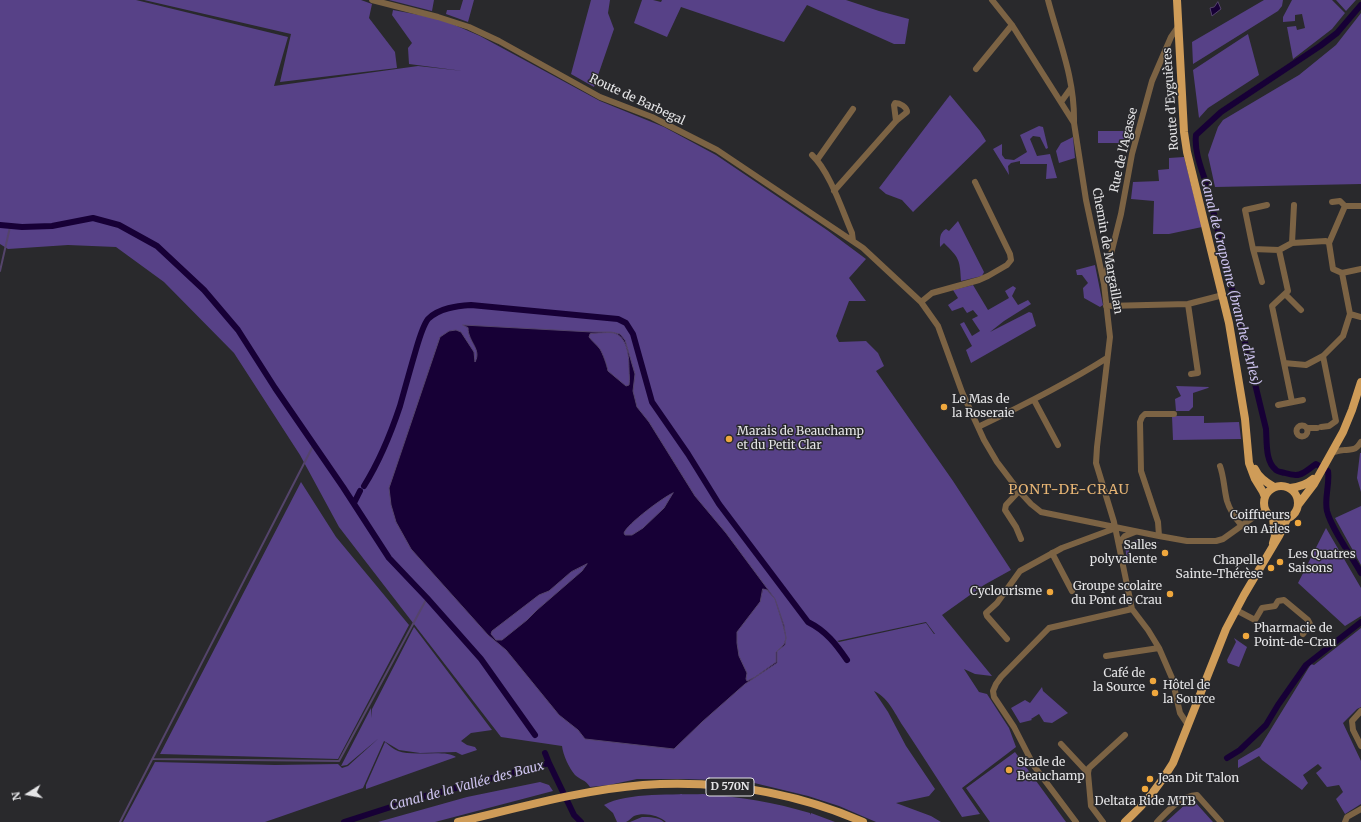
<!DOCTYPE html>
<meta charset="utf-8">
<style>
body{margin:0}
#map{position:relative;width:1361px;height:822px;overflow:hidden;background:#29292c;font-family:Merriweather,serif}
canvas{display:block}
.north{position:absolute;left:8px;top:774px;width:40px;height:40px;-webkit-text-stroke:3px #29292c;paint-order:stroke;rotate:259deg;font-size:11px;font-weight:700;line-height:16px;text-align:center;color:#e4e4e6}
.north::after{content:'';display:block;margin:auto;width:14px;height:18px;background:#e4e4e6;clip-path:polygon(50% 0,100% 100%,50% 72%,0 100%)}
</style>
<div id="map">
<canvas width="1361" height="822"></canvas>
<div class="north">N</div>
</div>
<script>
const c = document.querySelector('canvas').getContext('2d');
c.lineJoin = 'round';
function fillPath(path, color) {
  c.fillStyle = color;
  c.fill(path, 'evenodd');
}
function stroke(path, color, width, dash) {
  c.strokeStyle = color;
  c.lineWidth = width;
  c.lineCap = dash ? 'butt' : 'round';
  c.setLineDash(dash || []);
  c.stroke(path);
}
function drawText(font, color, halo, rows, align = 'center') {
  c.font = font + ' Merriweather,serif';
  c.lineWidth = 3;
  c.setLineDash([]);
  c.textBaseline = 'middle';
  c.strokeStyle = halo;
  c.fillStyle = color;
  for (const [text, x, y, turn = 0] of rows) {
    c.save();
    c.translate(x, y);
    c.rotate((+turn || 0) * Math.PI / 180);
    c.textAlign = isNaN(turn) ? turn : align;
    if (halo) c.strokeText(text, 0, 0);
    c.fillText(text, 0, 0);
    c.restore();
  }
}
fillPath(new Path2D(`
 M0,0H136L288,37L274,86L418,66L463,71L409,64L408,48L412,43L392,15L393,10L441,19L480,36L600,101L664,127L716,155L827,230L866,259L849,278L866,301H849L836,336L839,342L866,341L878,353L884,366L876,371L953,481L1011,570L984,585L942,615L992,676L975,674L964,669L979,692L987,694L1009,728L1016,747L962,788L980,814L962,817C943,787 924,758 905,729C895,715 890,699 874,691L888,712L906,746L935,789L929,796L896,803L931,816L941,822H876L839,806L808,796L746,781L685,779H637L609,785L590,787C585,779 580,780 575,775C569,768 563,755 562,746L501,737L339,527L300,455L234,353L164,282L116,247L68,245L8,249L0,244ZM926,622L935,634H934L926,623L839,642L837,641Z
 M144,0H361L372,4L369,18L395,52L397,68L280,82L291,34Z
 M389,0H434L432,11Z
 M463,0H474L468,22L446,14L447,10H460Z
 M591,0H610L608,13L614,29L594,87L571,74Z
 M642,0H653L661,2L662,0H846L879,11L909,19L905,44H894L807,5L784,42L681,7L667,37L634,23Z
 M1264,0H1283L1282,6L1278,11L1193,64L1192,42Z
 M1292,0H1332L1345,13L1332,29L1293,59L1287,27L1296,26L1297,30L1305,28L1302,14L1295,15V21L1283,22V17Z
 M1336,0H1356L1346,11Z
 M1361,13V184L1215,187L1208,155L1218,127L1223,120L1299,75L1336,45Z
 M1248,34L1259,75L1208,108L1199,118L1193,70Z
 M950,95L980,131L986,141L913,212L902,200L886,194L879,188Z
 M1039,126L1043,127L1048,148L1046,149L1040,137L1033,136L1030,139L1037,156L1050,154L1057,178L1046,179L1047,164H1020V161L1011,163L1008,166L1009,175L993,149L1002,144V155L1005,159L1014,160L1027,152L1020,135Z
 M1098,131H1126V143H1098Z
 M1073,137L1075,158L1059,163L1056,151L1061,143Z
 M1184,157L1202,227L1169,234H1153L1154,201L1131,199L1133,182L1159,181L1158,170L1169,169V158Z
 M958,221L984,272L982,276L961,281C960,259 959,258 944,243L940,247C940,239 939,233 946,229L949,231Z
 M1095,265L1103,305L1100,307L1084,298L1083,288L1088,283L1082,275H1077L1076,270Z
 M973,285L988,310L1009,298L1005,291L1013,286L1016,288L1012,296L1018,305L1028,300L1031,304L1004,321L990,332L1029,312L1032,313L1036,326L971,363L966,350L972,346L960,324L964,322L972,336L980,331L972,319L978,316L973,310L967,313L963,307L952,311L948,305L958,298L953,290Z
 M1176,386L1209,387L1208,388L1193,393V407L1189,411H1176L1175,399L1181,396Z
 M1172,416H1204V423L1239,422L1241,439L1173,440Z
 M1360,453H1361V492L1357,478Z
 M301,482L336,537L409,625L338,759L160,754Z
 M1361,506V565L1335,518Z
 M1326,528L1361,588V616L1345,626L1298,583Z
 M1139,540L1160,543L1129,545V565L1127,561L1125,545L1126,542Z
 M414,627L492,730L471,733L461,741L467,745L475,747L477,750L462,755L456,752L420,753L399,750L384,741L363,788L265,822H123L155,762L275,765L338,764L342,768L348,766L379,738L378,736L379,738L347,765L341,766L371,708L372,718V709Z
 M1361,628V707L1357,709L1343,723L1361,761V804L1345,814L1336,799L1343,792L1339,785L1327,787L1316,773L1322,768L1318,764L1303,775L1308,783L1302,790L1262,760L1259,756L1238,768V760L1260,747L1311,664L1314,665Z
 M1234,638L1247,647L1239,667L1228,663L1227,660L1236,642Z
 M1042,687L1043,691L1068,713L1052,723L1044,722L1039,714L1031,719L1032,720L1020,723L1011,708L1025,700L1030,703Z
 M385,742C389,745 393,749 398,751C413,757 446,749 456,757L366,789V785Z
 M1015,752L1066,822H990L966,788Z
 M540,782L549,785L553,791L435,822H378L467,797Z
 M703,794C741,797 773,802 810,813L811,815V813L835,822H666C659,815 643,812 634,816C632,817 629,821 626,822C624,822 619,822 617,822L613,813L604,805C627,792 676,795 703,794Z
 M1188,802H1195L1213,822H1166Z
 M642,817C650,817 658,817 664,822H630Z`), '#574187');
const water = new Path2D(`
 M1218,2L1221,9L1212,16L1210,8L1214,7Z
 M463,325L592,332H611L620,334L625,340L635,374L633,391L637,407L649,422L695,496L726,533L775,599L784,625L786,638L785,645L777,651V663L745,684L702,722L674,749L585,739L578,730L559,715L506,650L488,635L411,549L396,522L391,505L389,488L440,337L449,331L456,330L461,332L474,352L475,362C482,349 468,342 468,328ZM598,333C602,333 609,332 614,333C628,337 629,358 629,369C629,375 630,379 629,385L626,386L608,371C607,365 603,354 600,349C597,345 592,341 589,337L590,334ZM673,493L664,508L643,528L632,535H625L624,533C627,524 665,496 673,493ZM587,564L582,571L537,610L527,620L502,640H496L491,634L492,631L539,595L549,591L571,572ZM763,589L767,590L775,599L783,625L786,638L784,644L776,652V662L755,677L747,681L746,679L747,673L739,656L737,643V632L760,602Z`);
fillPath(water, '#170036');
stroke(water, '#54446b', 1);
stroke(new Path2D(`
 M0,271L10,227
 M153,759L339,761L427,598
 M120,822L314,444`), '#54446b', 2);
stroke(new Path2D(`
 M1361,5L1337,33L1320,46L1221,112L1196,135C1194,152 1202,170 1207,186L1266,429C1267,441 1265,462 1276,470C1278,472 1282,472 1285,473C1301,478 1303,473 1316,464L1328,471C1330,484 1324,498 1327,511C1332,530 1351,555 1361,573
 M0,225L22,227L52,226L93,218L119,225L157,246L204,290L238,330L275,388L343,487L389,558L427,598L481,659L535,735
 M364,486C379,462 391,433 400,406C405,388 410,370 415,353C418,343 422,327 428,319C439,308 457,306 471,305L618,319L626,323L633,334L652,402L688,454L719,504L808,622C826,631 836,644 847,660
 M354,503L360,491
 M545,753L549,763
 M1227,758L1240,750L1266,725L1278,705L1306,665L1361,622
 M344,822L422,797L549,763L574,815L581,822`), '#170036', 6);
stroke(new Path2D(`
 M372,0L438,17L469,27L499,41L600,97L652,117L717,150L863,248L921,302L938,326L962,392L984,440L997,462L1019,491L1031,504L1041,512L1159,536L1187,541H1216L1223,539L1258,514L1266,511
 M992,0L1012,25L1074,123L1086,200L1104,284L1110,337L1097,447L1096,463L1114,522L1132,609L1148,630L1159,648L1172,678L1180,713L1188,725
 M1048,0C1059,42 1075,78 1074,123
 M976,69L1012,25
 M1061,102L1071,88
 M812,155C830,172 842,210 852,233L853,241
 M817,160L853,109
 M834,191L896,121L907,112C907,107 900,103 895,103L894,105L896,121
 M1332,202L1340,201L1345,206
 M1326,241L1329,243L1333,269L1342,273L1350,314L1343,336L1323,356L1306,365L1284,363L1272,306L1288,291L1279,250L1292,243Z
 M1292,243L1294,205
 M1329,243L1345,206H1361
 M1253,249L1279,250
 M1342,273L1361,269
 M1104,282L1121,214L1132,154L1152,81L1171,37L1178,27
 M1262,282L1253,249L1245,210L1267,205
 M1285,294L1301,310
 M921,302L932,293L979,280L988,276L1007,265L1011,260L1010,254L975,182
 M1188,304L1198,373L1191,374
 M1106,306L1188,304L1223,295
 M1350,314L1361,317
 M1284,363L1292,402
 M1034,400L1058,445
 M1278,405L1303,400
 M1296.5 431a5.5 5.5 0 1 1 11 0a5.5 5.5 0 1 1-11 0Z
 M978,427C1022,406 1066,384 1107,358
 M1321,427L1329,426L1336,421L1323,356
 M1307,428H1317
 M1331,453C1335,452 1340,450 1344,450C1354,449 1355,451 1361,442
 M1220,466C1224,477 1224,489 1227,501C1230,511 1235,518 1242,526
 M1019,491L1006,505L1005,510L1016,527L1021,539
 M1159,536L1158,522L1141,471L1140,422L1142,417L1145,414H1174
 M1119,543L1125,536L1135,532
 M1052,553L1072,591
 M1236,610L1255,620L1262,608L1275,606L1278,601L1284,600L1308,620L1310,624L1303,634
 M1007,639L987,616L986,613L997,603L1020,571L1062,548L1116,528
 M1106,656L1159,648
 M1361,711L1352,721L1353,730L1361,746
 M1061,744L1088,773
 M1076,822L1034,766L1014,727L994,697L993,691L996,684L1001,677L1049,628L1132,609
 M1103,822L1091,806L1088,773L1089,768L1125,735
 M1157,822C1168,811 1180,796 1197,795L1221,822
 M1345,822L1347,817L1361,809`), '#7c6344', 6);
stroke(new Path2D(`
 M1177,0L1184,132L1187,152L1229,323L1245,419L1249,463L1255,479L1263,492L1265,497
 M1255,469C1259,478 1266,482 1274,487
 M1264 503a17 17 0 1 1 34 0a17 17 0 1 1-34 0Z
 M1290,488C1300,487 1306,485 1313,479
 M1298,505L1314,484L1343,432L1352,410L1361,382
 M1273,518L1275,536L1273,543
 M458,822C519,808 581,790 643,785C718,780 794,792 863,822
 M1125,822C1144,805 1160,785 1173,763L1226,629L1244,595L1279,536L1287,519`), '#cf9c58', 8);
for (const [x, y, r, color] of [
 [944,407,4,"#efa73d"],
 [729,439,4,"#efa73d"],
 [1298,523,4,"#efa73d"],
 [1165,553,4,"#efa73d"],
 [1280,562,4,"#efa73d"],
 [1271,568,4,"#efa73d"],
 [1050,592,4,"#efa73d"],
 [1170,594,4,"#efa73d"],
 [1246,636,4,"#efa73d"],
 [1153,681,4,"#efa73d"],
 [1155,693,4,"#efa73d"],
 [1009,770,4,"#efa73d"],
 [1150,779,4,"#efa73d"],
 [1145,789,4,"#efa73d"]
]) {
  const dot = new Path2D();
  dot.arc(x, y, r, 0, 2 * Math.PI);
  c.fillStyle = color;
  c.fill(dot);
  stroke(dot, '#29292c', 1.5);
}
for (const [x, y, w] of [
 [730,787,48]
]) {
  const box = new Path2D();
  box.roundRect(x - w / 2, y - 9, w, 18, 3);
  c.fillStyle = '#29292c';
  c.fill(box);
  stroke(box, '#e4e4e6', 1);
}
drawText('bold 11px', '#e4e4e6', null, [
 ["D 570N",730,787]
]);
drawText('12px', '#e4e4e6', '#29292c', [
 ["Route d'Eyguières",1171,99,-94],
 ["Route de Barbegal",637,100,25],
 ["Rue de l'Agasse",1124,150,-77],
 ["Chemin de Margaillan",1107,251,80]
]);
drawText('12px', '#e4e4e6', '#29292c', [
 ["Le Mas de",952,400],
 ["la Roseraie",952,414],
 ["Marais de Beauchamp",737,432],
 ["et du Petit Clar",737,446],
 ["Coiffueurs",1290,516,"right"],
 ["en Arles",1290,530,"right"],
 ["Salles",1157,546,"right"],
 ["polyvalente",1157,560,"right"],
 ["Les Quatres",1288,555],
 ["Saisons",1288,569],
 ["Chapelle",1263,561,"right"],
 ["Sainte-Thérèse",1263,575,"right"],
 ["Groupe scolaire",1162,587,"right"],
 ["du Pont de Crau",1162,601,"right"],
 ["Cyclourisme",1042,592,"right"],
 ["Pharmacie de",1254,629],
 ["Point-de-Crau",1254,643],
 ["Café de",1145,674,"right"],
 ["la Source",1145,688,"right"],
 ["Hôtel de",1163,686],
 ["la Source",1163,700],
 ["Stade de",1017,763],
 ["Beauchamp",1017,777],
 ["Jean Dit Talon",1158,779],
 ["Deltata Ride MTB",1145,802,"center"]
], 'left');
drawText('italic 13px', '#ccc2ee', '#29292c', [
 ["Canal de Craponne (branche d'Arles)",1230,282,76],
 ["Canal de la Vallée des Baux",467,786,-15]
]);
c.letterSpacing = '1px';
drawText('14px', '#e7b575', '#29292c', [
 ["PONT-DE-CRAU",1069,490]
]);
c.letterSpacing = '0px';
</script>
